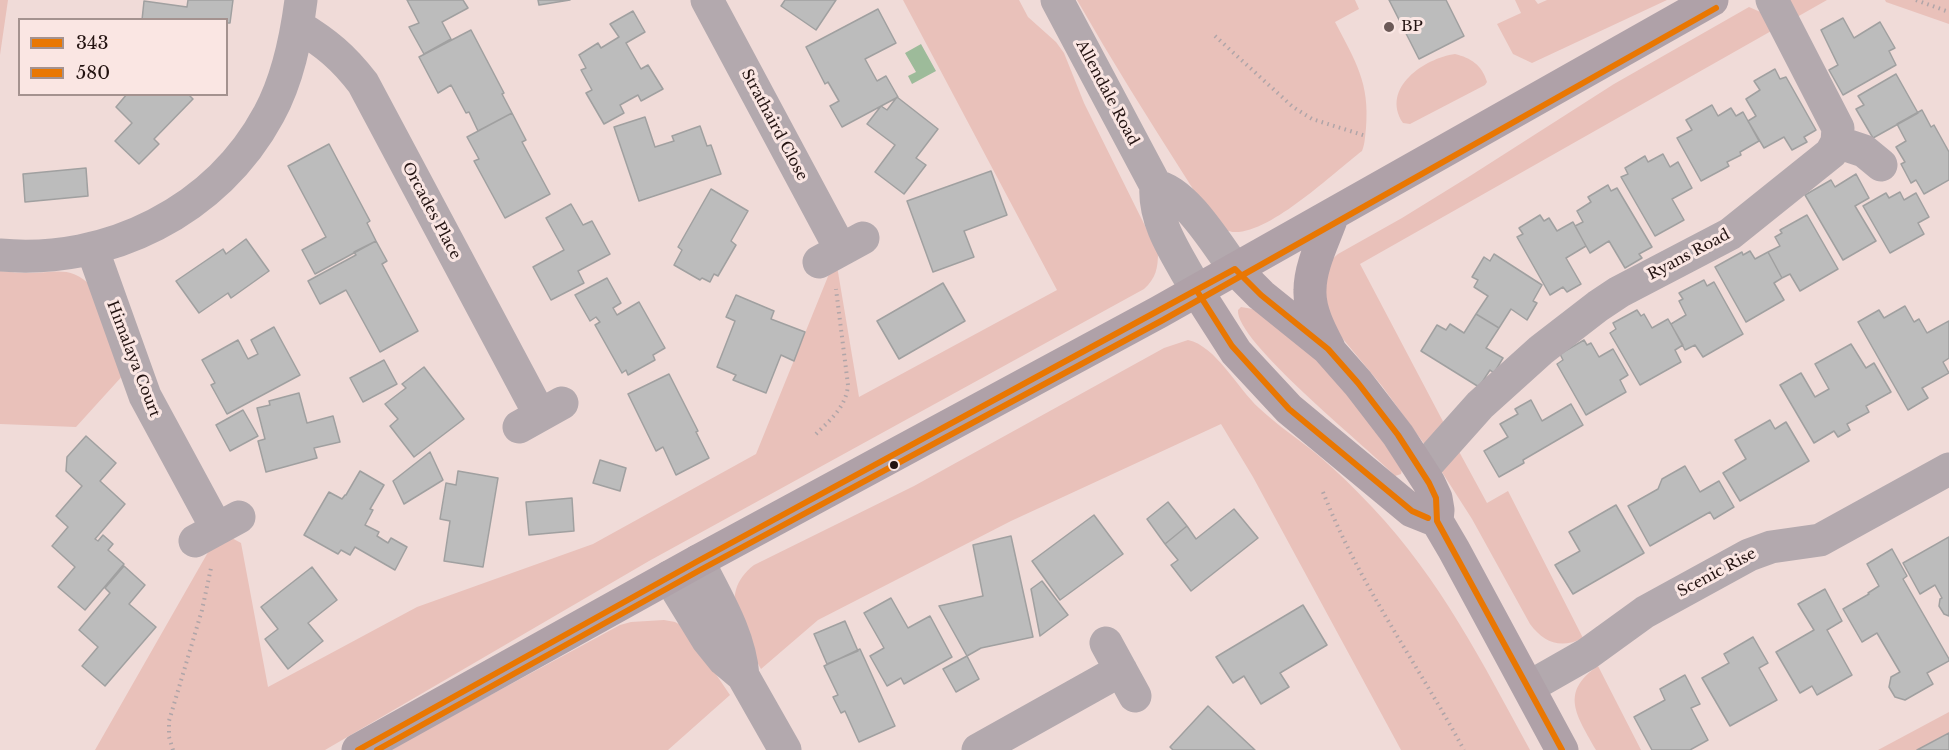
<!DOCTYPE html>
<style>
body{margin:0}
#map{position:relative;width:1949px;height:750px;overflow:hidden;background:#f0dbd8;font-family:"Libre Baskerville",serif}
canvas{display:block}
.legend{position:absolute;left:18px;top:18px;width:210px;height:78px;box-sizing:border-box;background:#fae6e3;border:2px solid #a4928f;margin:0;padding:8px 10px;list-style:none;font-size:18px;color:#231311}
.legend li{display:flex;align-items:center;gap:12px;height:30px}
.legend b{width:30px;border:2px solid #a4928f}
</style>
<div id="map">
<canvas width="1949" height="750"></canvas>
<ul class="legend">
<li><b style="height:8px;background:#e97702"></b>343</li>
<li><b style="height:8px;background:#e97702"></b>580</li>
</ul>
</div>
<script>
const c = document.querySelector('canvas').getContext('2d');
c.lineJoin = 'round';
function fillPath(path, color) {
  c.fillStyle = color;
  c.fill(path, 'evenodd');
}
function stroke(path, color, width, dash) {
  c.strokeStyle = color;
  c.lineWidth = width;
  c.lineCap = dash ? 'butt' : 'round';
  c.setLineDash(dash || []);
  c.stroke(path);
}
function drawText(font, color, halo, rows, align = 'center') {
  c.font = font + ' "Libre Baskerville",serif';
  c.lineWidth = 6;
  c.setLineDash([]);
  c.textBaseline = 'middle';
  c.strokeStyle = halo;
  c.fillStyle = color;
  for (const [text, x, y, turn = 0] of rows) {
    c.save();
    c.translate(x, y);
    c.rotate((+turn || 0) * Math.PI / 180);
    c.textAlign = isNaN(turn) ? turn : align;
    if (halo) c.strokeText(text, 0, 0);
    c.fillText(text, 0, 0);
    c.restore();
  }
}
fillPath(new Path2D(`
 M0,0H8L0,55Z
 M903,0H1019L1028,17L1056,42L1064,53L1084,103L1158,252C1158,268 1156,278 1144,289L649,561L325,750H95L211,547L230,537L241,543L268,687L417,607L593,544L756,454L831,269L837,266L859,397L1057,290Z
 M1077,0H1355L1359,9L1335,22C1355,61 1370,82 1366,128C1365,136 1365,144 1362,151C1333,173 1269,235 1233,232C1232,232 1225,230 1224,229C1215,224 1193,189 1186,178C1149,120 1112,61 1077,0Z
 M1515,0H1535L1538,4L1547,0H1667L1532,63L1513,54L1497,24L1521,13Z
 M1789,0H1827L1797,17Z
 M1885,0H1949V24L1886,2Z
 M1749,7L1765,14L1773,30L1360,264L1447,429L1425,445L1382,386L1338,333L1324,302L1329,262L1338,254L1402,218L1470,176L1614,84Z
 M1455,54C1471,58 1482,65 1487,82L1485,85L1410,124L1403,123C1380,88 1425,58 1455,54Z
 M0,271C10,272 19,273 29,273C56,273 71,265 92,287L125,373L76,427L0,424Z
 M1241,307L1253,309L1301,342L1355,402L1402,469L1401,474L1395,476L1392,473C1366,446 1235,341 1238,310Z
 M1188,340C1216,346 1238,389 1259,408C1278,426 1300,440 1319,456C1338,472 1355,489 1372,507C1441,580 1482,662 1530,750H1401L1253,477L1221,424L1011,521L818,620L761,669C744,634 715,595 754,565L914,486L1164,348Z
 M1456,446L1487,503L1508,491L1583,638C1561,649 1544,643 1530,624L1472,519L1440,469Z
 M664,620L675,622L684,627L730,695L668,750H389L620,625L631,622Z
 M1598,666L1641,750H1596C1578,717 1558,693 1598,666Z
 M1949,712V733L1917,750H1878Z`), '#e9c1ba');
fillPath(new Path2D(`
 M921,44L936,71L912,84L908,76L916,72L905,53Z`), '#9dbb9a');
const building = new Path2D(`
 M188,0H233L230,23H226V20H142L144,1L187,7Z
 M407,0H463L468,8L442,22L451,39L424,54L409,27L419,23Z
 M538,0H570L539,5Z
 M785,0H836L816,30L781,6Z
 M1389,0H1446L1464,36L1419,59Z
 M878,9L896,43L865,59L877,81L886,76L898,97L842,127L830,106L839,101L828,82L825,84L806,47Z
 M633,11L645,32L626,43L641,69L648,65L663,89L641,101L638,95L620,105L624,113L604,124L586,93L592,90L581,70L586,68L579,55L598,43L601,48L619,37L610,24Z
 M1843,18L1854,38L1880,22L1895,48L1889,51L1896,65L1843,95L1829,70L1838,65L1821,30Z
 M471,30L504,93L502,94L512,113L478,131L469,112L466,113L451,85L438,93L419,57Z
 M1775,69L1780,79L1786,77L1816,130L1804,137L1807,142L1792,150L1784,137L1764,148L1748,121L1756,116L1746,99L1760,90L1754,81Z
 M1896,74L1918,113L1873,138L1856,109L1864,105L1858,96Z
 M127,94H188L193,99L154,139L159,144L139,164L115,141L132,123L116,107Z
 M897,97L938,129L916,158L926,165L904,194L875,172L895,145L867,124L881,106L887,110Z
 M1712,105L1718,116L1731,108L1736,116L1743,112L1759,141L1740,152L1741,155L1727,162L1729,166L1701,181L1677,138L1692,130L1686,120Z
 M1922,110L1931,127L1934,125L1949,152V180L1924,194L1916,180L1911,183L1901,164L1905,162L1896,147L1906,141L1897,124Z
 M512,113L526,140L522,142L550,194L505,218L474,161L479,159L467,137Z
 M645,117L655,147L674,141L672,136L700,126L707,146L711,145L721,174L639,201L614,127Z
 M329,144L370,221L367,223L376,241L315,274L302,250L326,237L288,166Z
 M1663,154L1670,167L1678,162L1692,188L1672,199L1684,220L1655,236L1621,177L1628,174L1625,168L1645,156L1648,162Z
 M86,168L88,196L25,202L23,174Z
 M991,171L1007,215L964,231L974,257L933,272L907,201Z
 M1856,174L1869,198L1855,206L1876,241L1843,260L1805,195L1831,180L1835,187Z
 M1608,185L1611,191L1617,188L1652,247L1639,254L1642,258L1625,268L1609,241L1590,253L1575,226L1583,222L1577,211L1591,202L1588,197Z
 M711,189L748,211L731,241L736,245L718,276L714,274L710,282L702,278L700,280L674,265L682,250L678,247Z
 M1900,192L1904,200L1916,193L1929,217L1918,223L1924,234L1890,253L1863,206L1886,193L1889,198Z
 M571,204L583,225L592,221L610,254L578,271L584,283L551,300L533,267L564,250L546,218Z
 M1540,215L1544,221L1549,218L1557,231L1573,222L1586,246L1566,258L1581,284L1567,292L1563,287L1550,295L1517,237L1523,234L1519,228Z
 M1807,215L1838,269L1800,291L1790,274L1782,278L1768,252L1780,246L1775,237L1782,233L1780,230Z
 M246,239L269,271L231,298L228,293L199,313L176,281L223,249L226,254Z
 M376,241L387,261L382,264L418,331L380,352L346,290L320,304L308,281L356,255L354,252Z
 M1750,251L1755,259L1768,252L1782,278L1774,283L1784,300L1746,322L1715,267L1742,252L1743,255Z
 M1494,254L1542,285L1533,301L1537,303L1527,320L1511,309L1499,328L1476,314L1488,296L1474,287L1478,280L1472,277L1484,257L1490,261Z
 M607,278L621,303L613,308L617,315L639,302L665,348L653,355L655,360L628,375L626,370L622,373L595,325L600,322L596,317L590,321L575,295Z
 M1704,280L1707,286L1714,282L1743,334L1703,357L1695,345L1685,350L1671,324L1686,315L1679,301L1683,299L1679,293Z
 M943,283L965,321L899,359L877,321Z
 M736,295L774,311L771,319L805,332L794,361L781,355L766,393L733,380L736,375L717,367L735,321L726,317Z
 M1905,306L1914,322L1919,319L1927,333L1949,321V358L1943,362L1949,373L1922,388L1928,398L1908,410L1858,322L1879,310L1884,318Z
 M1637,310L1641,316L1644,314L1652,328L1668,319L1683,345L1675,350L1681,362L1640,385L1610,333L1616,329L1613,323Z
 M1476,314L1499,328L1486,348L1503,358L1494,373L1490,370L1479,387L1421,351L1437,325L1446,330L1450,324L1464,333Z
 M274,327L300,375L227,414L211,385L215,383L202,360L238,340L248,359L258,354L251,340Z
 M1584,340L1587,345L1591,343L1599,357L1613,349L1628,375L1620,380L1626,392L1586,415L1557,364L1563,360L1560,354Z
 M1851,344L1866,368L1874,363L1891,392L1866,406L1869,412L1847,424L1850,430L1838,437L1834,431L1814,443L1780,385L1801,373L1815,397L1829,389L1815,364Z
 M384,360L397,384L363,402L350,378Z
 M424,367L464,419L414,457L390,426L398,419L385,404L406,388L402,384Z
 M669,374L698,431L696,432L709,458L676,475L663,447L656,451L628,394Z
 M299,393L307,423L333,416L340,442L314,448L317,458L266,472L258,441L265,439L257,408L270,405L269,401Z
 M1531,400L1542,421L1571,404L1583,425L1523,460L1524,463L1499,477L1484,451L1508,437L1500,424L1518,414L1515,409Z
 M243,410L258,436L230,451L216,425Z
 M1770,420L1775,429L1786,422L1809,461L1740,501L1723,473L1746,459L1735,440Z
 M86,436L116,463L100,481L125,504L95,539L98,541L103,535L113,544L108,550L124,564L85,610L58,587L75,567L52,546L68,527L56,516L82,486L66,471L67,457Z
 M430,452L443,480L404,504L393,481Z
 M600,460L626,468L620,491L593,483Z
 M1685,466L1700,492L1719,481L1734,507L1714,519L1710,512L1650,546L1628,506L1658,489L1662,479Z
 M360,471L384,485L370,509L373,510L365,525L379,532L377,536L388,543L391,538L407,547L395,570L355,547L350,555L341,550L338,554L304,535L329,492L342,499L345,495H346Z
 M458,471L498,478L483,567L444,561L450,521L440,519L446,483L456,485Z
 M572,498L574,531L529,535L526,502Z
 M1168,502L1187,526L1165,544L1147,519Z
 M1616,505L1644,553L1573,594L1555,565L1580,551L1569,532Z
 M1234,509L1258,538L1191,591L1171,565L1178,560L1165,544L1187,526L1196,539Z
 M1094,515L1123,554L1060,600L1032,561Z
 M1011,536L1033,637L981,648L967,656L939,606L983,596L973,545Z
 M1949,537V616L1944,614L1939,606L1940,599L1942,598L1935,585L1920,594L1903,563Z
 M1892,549L1907,576L1903,579L1949,659V661L1927,673L1933,684L1905,700L1895,697L1889,687L1891,677L1900,672L1877,633L1862,642L1843,609L1869,594L1868,593L1879,586L1867,564Z
 M124,566L145,585L129,604L156,627L105,686L82,666L98,647L79,630L110,593L105,588Z
 M312,567L337,600L308,623L323,641L288,669L265,639L278,629L261,607Z
 M1042,581L1068,615L1040,636L1031,589Z
 M1825,589L1842,621L1827,630L1852,675L1817,695L1812,686L1800,693L1776,652L1814,630L1798,604Z
 M891,598L908,628L930,616L952,657L904,684L901,678L887,686L870,656L884,648L864,613Z
 M1303,605L1327,645L1280,673L1289,687L1261,704L1244,676L1233,683L1216,657Z
 M845,621L858,651L827,664L814,634Z
 M1753,637L1768,663L1759,668L1777,700L1730,726L1702,678L1729,663L1724,654Z
 M860,649L895,726L859,742L845,711L841,713L833,697L838,695L824,666Z
 M967,656L979,679L956,692L943,669Z
 M1685,675L1700,704L1691,708L1708,740L1690,750H1652L1634,717L1665,700L1660,689Z
 M1208,706L1255,750H1173L1170,747Z
 M1949,733V750H1917Z`);
fillPath(building, '#bcbcbc');
stroke(building, '#a0a0a0', 1.5);
stroke(new Path2D(`
 M1916,0L1949,12
 M1215,36L1293,107L1312,119L1366,136
 M816,434C831,419 846,407 848,385L836,289
 M1323,492C1359,584 1417,663 1464,750
 M173,750L169,737V721L202,610L211,568`), '#b0a5a8', 4, [1.5, 4.5]);
stroke(new Path2D(`
 M707,0L841,250
 M1057,0L1156,186C1153,224 1180,259 1197,291
 M298,26C326,43 343,57 363,83L540,415
 M1837,142L1864,151L1881,165
 M1156,186C1186,192 1217,245 1235,269
 M92,248L145,396L217,529
 M0,255C108,265 217,211 269,114C288,79 296,39 301,0
 M819,262L863,238
 M519,427L562,403
 M1422,470L1480,405L1541,350L1598,306L1619,292L1730,234L1831,153L1837,142L1838,128L1772,0
 M195,541L239,517
 M698,561C716,597 740,635 743,676
 M669,577L707,639L724,660L743,676L785,750
 M1106,643L1135,696
 M1529,687L1587,654L1645,612L1749,555L1771,547L1820,540L1949,469
 M978,750L1121,670`), '#b3a9ae', 33);
stroke(new Path2D(`
 M1235,269L1261,295L1328,349L1358,383L1398,435L1429,483L1436,498L1438,510L1437,521L1454,550L1562,750
 M1197,291L1236,352L1289,409L1412,511L1437,521
 M1329,348C1320,331 1309,310 1310,290C1310,265 1325,238 1333,214
 M358,750L698,561L1159,312L1712,0`), '#afa1a8', 33);
stroke(new Path2D(`
 M1197,291L1232,346L1289,409L1412,511L1428,518
 M358,750L698,561L1235,269L1261,295L1328,349L1358,383L1398,435L1429,483L1436,498L1437,521L1562,750`), '#e97702', 6);
stroke(new Path2D(`
 M377,750L702,569L1163,320L1716,8`), '#e97702', 6);
for (const [x, y, r, color] of [
 [1389,27,6,"#6b5957"],
 [894,465,5,"#231311"]
]) {
  const dot = new Path2D();
  dot.arc(x, y, r, 0, 2 * Math.PI);
  c.fillStyle = color;
  c.fill(dot);
  stroke(dot, '#fae6e3', 2);
}
drawText('15px', '#231311', '#fae6e3', [
 ["BP",1401,27]
], 'left');
drawText('15px', '#231311', '#fae6e3', [
 ["Allendale Road",1107,93,62],
 ["Strathaird Close",774,125,62],
 ["Orcades Place",431,211,62],
 ["Ryans Road",1689,255,-28],
 ["Himalaya Court",133,359,69],
 ["Scenic Rise",1717,573,-28]
]);
</script>
